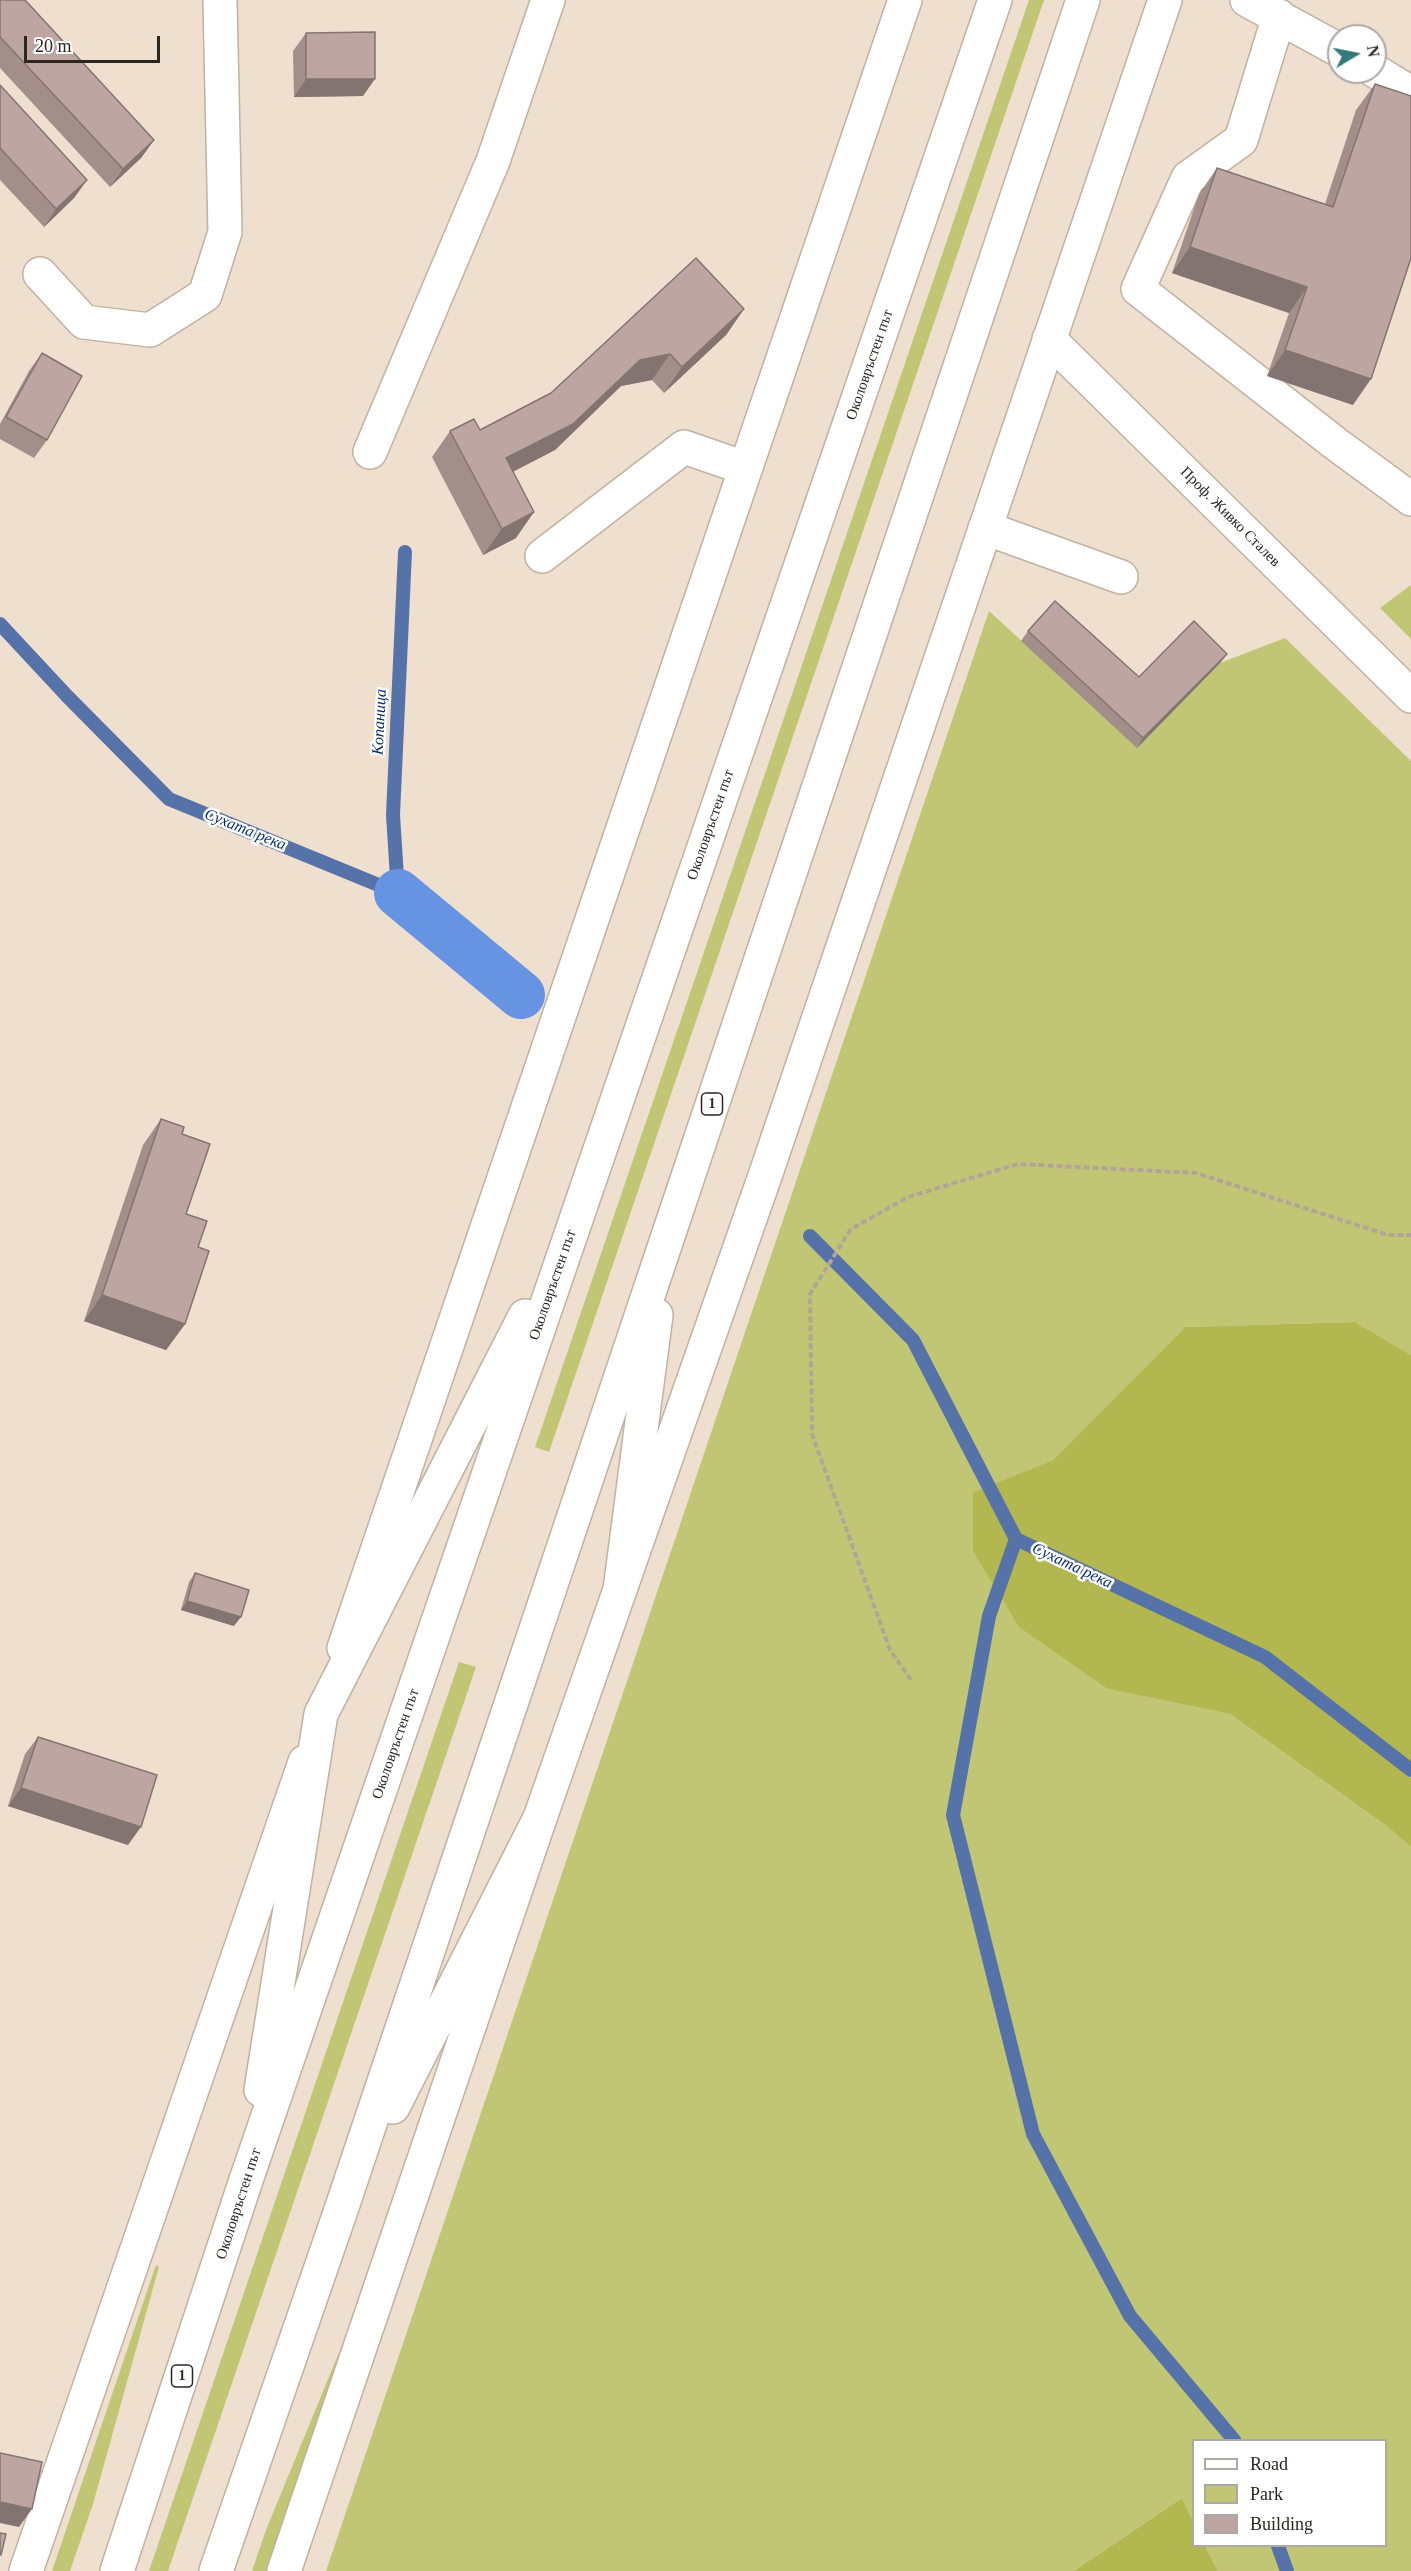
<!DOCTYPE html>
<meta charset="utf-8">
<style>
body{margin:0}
#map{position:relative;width:1411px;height:2571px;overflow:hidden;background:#efdfcf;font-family:"Times New Roman",serif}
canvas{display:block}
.legend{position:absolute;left:1192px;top:2439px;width:195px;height:108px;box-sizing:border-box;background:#fff;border:2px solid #aba8a6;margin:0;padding:8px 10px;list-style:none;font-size:18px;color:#2c2620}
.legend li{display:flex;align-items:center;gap:12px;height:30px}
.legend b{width:30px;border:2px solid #aba8a6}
.north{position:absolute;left:1327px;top:24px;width:60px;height:60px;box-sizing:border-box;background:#fff;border:2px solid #aba8a6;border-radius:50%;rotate:80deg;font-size:16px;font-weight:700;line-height:24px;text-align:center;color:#2c2620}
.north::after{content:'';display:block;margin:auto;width:21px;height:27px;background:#327b7a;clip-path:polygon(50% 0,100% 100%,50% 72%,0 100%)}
.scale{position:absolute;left:24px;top:36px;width:136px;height:27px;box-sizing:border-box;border:3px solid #2c2620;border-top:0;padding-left:8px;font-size:18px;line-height:21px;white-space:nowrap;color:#2c2620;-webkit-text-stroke:4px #fff;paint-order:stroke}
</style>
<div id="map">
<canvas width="1411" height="2571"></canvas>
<ul class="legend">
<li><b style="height:8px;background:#fff"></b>Road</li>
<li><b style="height:16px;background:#c1c674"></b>Park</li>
<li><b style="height:16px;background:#bda6a1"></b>Building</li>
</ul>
<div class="north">N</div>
<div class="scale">20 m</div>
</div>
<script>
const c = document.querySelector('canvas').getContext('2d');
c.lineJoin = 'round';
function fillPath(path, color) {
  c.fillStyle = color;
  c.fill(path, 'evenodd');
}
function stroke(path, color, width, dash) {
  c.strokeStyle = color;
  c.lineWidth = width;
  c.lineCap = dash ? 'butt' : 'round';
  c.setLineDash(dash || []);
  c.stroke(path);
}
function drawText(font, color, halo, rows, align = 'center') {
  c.font = font + ' "Times New Roman",serif';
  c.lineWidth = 5;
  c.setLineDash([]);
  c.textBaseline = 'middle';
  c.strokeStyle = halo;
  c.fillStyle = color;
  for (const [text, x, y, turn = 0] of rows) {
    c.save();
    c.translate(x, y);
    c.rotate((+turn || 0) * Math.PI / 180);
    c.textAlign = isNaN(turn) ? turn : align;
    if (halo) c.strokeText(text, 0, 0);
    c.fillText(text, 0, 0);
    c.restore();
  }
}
fillPath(new Path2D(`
 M1029,0H1044L549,1452L535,1447Z
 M1411,585V639L1380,608Z
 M989,611L1137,747L1220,663L1285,638L1411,761V1355L1355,1322L1185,1327L1053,1460L973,1492L1108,1689L1230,1714L1388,1827L1411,1847V2571H1218L1205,2546H1386V2440H1194L1193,2521L1182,2498L1074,2571H326Z
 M459,1662L476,1667L168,2571H149Z
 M156,2265L159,2267L93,2504L70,2571H52Z
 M347,2333L268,2571H252L266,2530Z`), '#c1c674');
fillPath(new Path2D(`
 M1355,1322L1411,1355V1847L1388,1827L1230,1714L1108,1689L1019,1627L973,1551V1492L1053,1460L1185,1327Z
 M1182,2498L1193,2521L1194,2546H1205L1218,2571H1074Z`), '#b2b750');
stroke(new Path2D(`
 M0,624L67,696L169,799L398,893L393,815L405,552
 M810,1236L913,1340L1016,1539L1265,1657L1411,1770
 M1016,1539L989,1616L953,1815L1033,2134L1130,2316L1234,2440
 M1278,2546L1287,2571`), '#5573a8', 14);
stroke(new Path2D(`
 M398,893L521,995`), '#6694e2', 48);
const minor = new Path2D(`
 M1247,0L1339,50
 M1279,16L1241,140L1188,178L1138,289L1336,444L1411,499
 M1375,71L1411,93
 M40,274L84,322L150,330L205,295L225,232L220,0
 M1049,339L1411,696
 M370,452L493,161L548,0
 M985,528L1121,577
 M542,556L684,447L745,468
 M344,1648L905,0
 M26,2571L305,1762
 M284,2571L540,1818L766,1173L1165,0`);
const highway = new Path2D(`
 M620,1590L656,1315
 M261,2090L321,1714L525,1316
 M393,2107L540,1818
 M117,2571L246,2180L995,0
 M216,2571L342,2207L1083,0`);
stroke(minor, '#c0b1a1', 36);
stroke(highway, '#c0b1a1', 36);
stroke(new Path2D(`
 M911,1680L890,1650L812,1434L810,1294L851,1229L908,1197L1018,1164L1196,1173L1388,1235H1411`), '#b2a598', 4, [6, 3]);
stroke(minor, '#fff', 33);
stroke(highway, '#fff', 33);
fillPath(new Path2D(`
 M0,0L154,140L141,158L110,187L0,68Z
 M306,33L363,96L294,97L293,51Z
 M1375,84L1353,405L1267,376L1289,313L1172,273L1199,194L1217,168L1325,204L1356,110Z
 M0,85L87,180L74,198L44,227L0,180Z
 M744,309L726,335L664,393L652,380L621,386L555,450L513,472L516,538L483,555L432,457L450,431L480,430Z
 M42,353L47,440L34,458L0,439V424L29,371Z
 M1028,631L1139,677L1227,654L1220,663L1137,748L1021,641Z
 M161,1119L182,1134L186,1214L198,1247L185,1324L166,1350L84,1321L143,1145Z
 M195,1573L234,1626L181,1610L189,1582Z
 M38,1737L128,1845L8,1806L25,1754Z`), '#a38f8a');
fillPath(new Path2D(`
 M306,79H375L363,96L294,97Z
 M154,140L141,158L110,187L123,169Z
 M87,180L74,198L44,227L56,209Z
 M1190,247L1307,287L1289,313L1172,273Z
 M744,309L726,335L664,393L682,367Z
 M1285,350L1371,379L1353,405L1267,376Z
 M670,354L652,380L621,386L555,450L488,484L506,458L640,360Z
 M534,512L516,538L483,555L502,529Z
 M1227,654L1220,663L1137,748L1143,738Z
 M102,1295L185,1324L166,1350L84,1321Z
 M187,1601L241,1617L234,1626L181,1610Z
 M21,1788L141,1827L128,1845L8,1806Z
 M0,2502L32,2509L19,2527L0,2523Z`), '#847471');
const building = new Path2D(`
 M0,0H25L154,140L123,169L0,37Z
 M375,32V79H306V33Z
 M1375,84L1411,96V258L1371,379L1285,350L1307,287L1190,247L1217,168L1333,207Z
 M0,85L87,180L56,209L0,148Z
 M696,258L744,309L682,367L670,354L640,360L573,424L506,458L534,512L502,529L450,431L474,419L480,430L551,393Z
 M42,353L82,376L47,440L6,417Z
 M1055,601L1139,677L1194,621L1227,654L1143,738L1028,631Z
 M161,1119L184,1127L182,1134L210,1144L186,1214L207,1221L198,1247L209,1251L185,1324L102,1295Z
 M195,1573L249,1590L241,1617L187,1601Z
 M38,1737L157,1775L141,1827L21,1788Z
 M0,2453L42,2462L32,2509L0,2502Z
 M0,2533L6,2534L1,2555H0Z`);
fillPath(building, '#bda6a1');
stroke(building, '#847471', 1.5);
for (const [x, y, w] of [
 [712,1104,21],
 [182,2376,21]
]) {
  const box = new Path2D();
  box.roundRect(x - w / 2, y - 11, w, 22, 4.5);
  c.fillStyle = '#fff';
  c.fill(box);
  stroke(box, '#2c2620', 1.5);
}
drawText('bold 14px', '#2c2620', null, [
 ["1",712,1104],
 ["1",182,2376]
]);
drawText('15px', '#2c2620', '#fff', [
 ["Околовръстен път",870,365,-71],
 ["Проф. Живко Сталев",1230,517,45],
 ["Околовръстен път",711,825,-71],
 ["Околовръстен път",553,1285,-71],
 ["Околовръстен път",396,1744,-71],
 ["Околовръстен път",239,2204,-72]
]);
drawText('italic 16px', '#052e72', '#fff', [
 ["Копаница",380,722,-87],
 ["Сухата река",245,830,22],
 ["Сухата река",1072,1566,25]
]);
</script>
